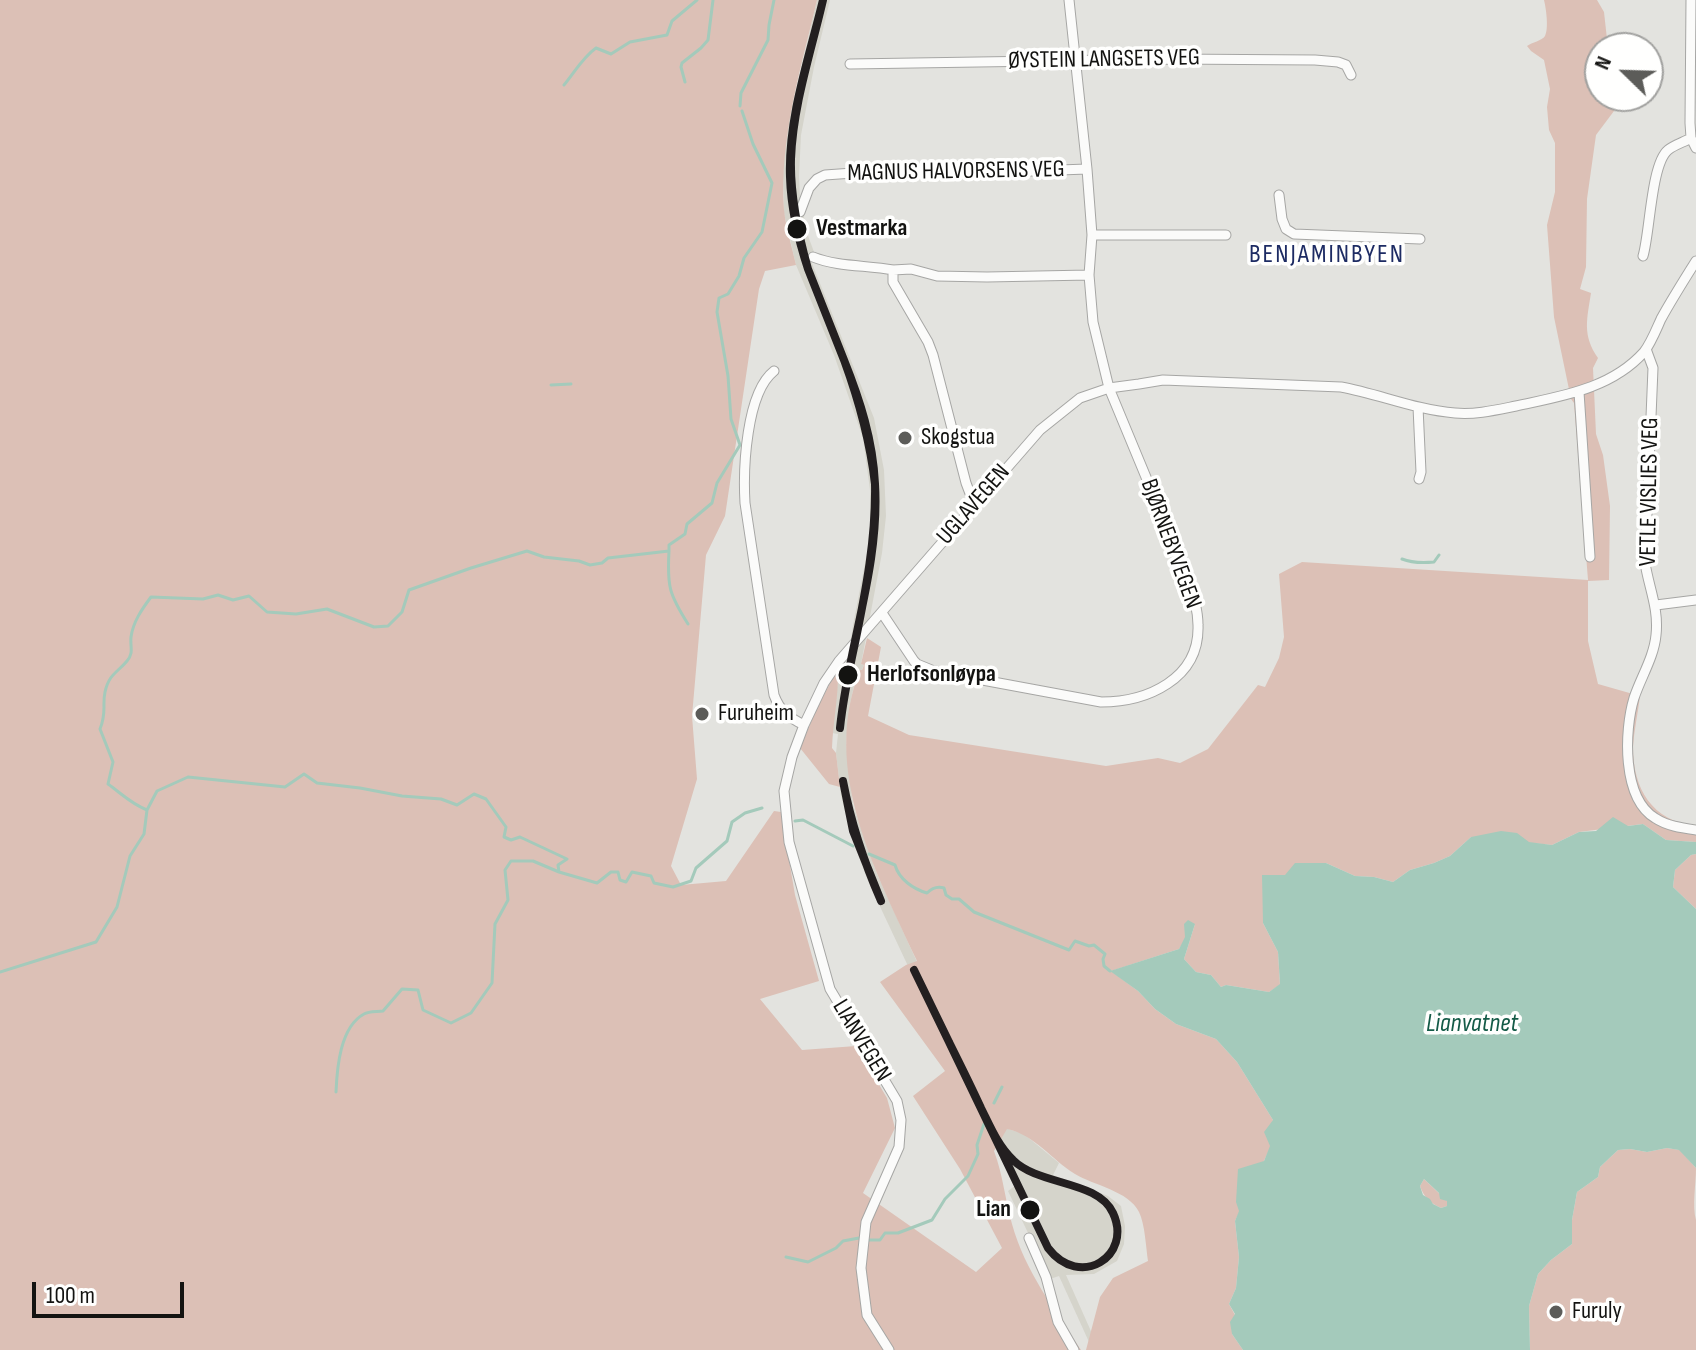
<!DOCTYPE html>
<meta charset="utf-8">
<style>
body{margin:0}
#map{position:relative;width:1696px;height:1350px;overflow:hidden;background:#e3e3df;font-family:"Sofia Sans Condensed",sans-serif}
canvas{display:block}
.north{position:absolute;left:1584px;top:32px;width:80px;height:80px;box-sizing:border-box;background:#fffffe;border:2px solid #a1a19f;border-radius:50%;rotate:293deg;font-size:22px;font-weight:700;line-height:32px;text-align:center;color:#131311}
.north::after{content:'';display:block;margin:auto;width:28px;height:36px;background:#5c5c59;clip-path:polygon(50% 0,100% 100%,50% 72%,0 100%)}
.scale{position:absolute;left:32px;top:1282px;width:152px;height:36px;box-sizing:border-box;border:4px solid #131311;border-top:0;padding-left:10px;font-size:24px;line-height:28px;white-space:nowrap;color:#131311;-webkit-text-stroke:6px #fffffe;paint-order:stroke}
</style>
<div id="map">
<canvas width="1696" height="1350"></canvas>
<div class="north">N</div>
<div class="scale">100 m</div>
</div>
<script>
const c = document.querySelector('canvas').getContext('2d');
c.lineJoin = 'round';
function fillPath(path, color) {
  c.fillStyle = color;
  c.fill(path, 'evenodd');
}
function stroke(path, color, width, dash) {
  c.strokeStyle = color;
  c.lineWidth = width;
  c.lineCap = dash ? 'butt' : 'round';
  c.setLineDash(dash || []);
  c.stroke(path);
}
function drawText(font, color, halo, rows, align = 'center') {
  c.font = font + ' "Sofia Sans Condensed",sans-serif';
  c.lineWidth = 7;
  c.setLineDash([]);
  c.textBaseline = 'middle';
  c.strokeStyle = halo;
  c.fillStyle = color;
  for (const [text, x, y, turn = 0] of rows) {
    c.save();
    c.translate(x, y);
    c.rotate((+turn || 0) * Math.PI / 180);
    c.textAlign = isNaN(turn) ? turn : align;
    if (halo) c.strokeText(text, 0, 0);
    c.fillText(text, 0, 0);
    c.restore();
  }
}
fillPath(new Path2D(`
 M817,0H830L814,67L801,135L799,176L800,197L805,222H807L809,228L806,229L807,233L814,252L811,261L874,418L884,470L886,516L882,553L861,664L864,665L854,686L850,704L846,742L853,805L877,874L917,962L999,1126L1024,1134L1059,1163L1053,1175L1108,1196L1121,1206L1125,1226L1124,1244L1117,1261L1094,1274L1066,1275L1094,1338L1089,1342L1059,1276L1050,1279L1008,1191L1016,1185L979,1117L868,881L851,836L841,795L836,753L838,734L832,733L833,721L838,681L845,682L853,625L870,538V490L863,438L834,355L796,265L784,213L783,174L786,133Z`), '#d5d4cb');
fillPath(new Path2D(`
 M0,0H817C801,69 779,138 784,210C786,228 792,247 796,265L765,271L759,289L725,516L706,555L692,716L697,779L671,866L681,885L726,881L774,811L781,812L795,895L819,981L760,999L802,1050L856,1046L887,1098L895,1128L863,1193L976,1272L1002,1248L960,1169L913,1096L945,1071L880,982L906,965L917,961C876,872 820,770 860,670H862L864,665L861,664L867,638L881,647L868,716L909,735L1106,766L1158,758L1180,763L1208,749L1258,685L1265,687L1279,658L1284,637L1279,574L1302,562L1588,580L1574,403L1571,399L1554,317L1547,225L1555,192V143L1549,130L1547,107L1550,89L1544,60L1531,51L1527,46C1532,42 1542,41 1545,36C1549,28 1546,8 1544,0H1597L1604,12L1608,48H1600V96H1621L1620,103L1596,135L1587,199L1586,267L1580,289L1591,293C1587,319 1582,335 1598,358L1593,368L1596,434L1603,455L1610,506L1609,580L1588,581V641L1598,684L1640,696C1638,713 1634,730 1633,747C1633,789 1652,821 1696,826V842L1666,840L1643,824L1579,832L1552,845L1471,837L1450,856L1434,863L1410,870L1393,882L1374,877L1355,876L1326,863L1263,923L1278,952L1280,985L1269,992L1226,985L1221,987L1211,975L1196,972L1184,959L1195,924L1179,949L1111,971L1138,991L1155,1009L1176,1024L1216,1039L1237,1062L1273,1120L1271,1146L1235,1221L1239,1257L1236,1288L1229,1304L1235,1315L1232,1334L1243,1350H1086L1100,1297L1113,1278L1148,1261C1146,1248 1145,1224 1139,1212C1129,1191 1093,1185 1075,1174C1052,1160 1035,1135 1007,1129L994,1151C1003,1175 1005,1199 1012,1224C1025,1271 1055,1310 1081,1350H0Z
 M838,668C839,694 833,721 832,748L836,753L840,787L829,784L800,748L817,708Z
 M1696,854V909L1673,887L1675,870L1691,855Z
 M1667,1148L1680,1150L1696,1168C1696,1184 1692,1206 1696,1220V1350H1530L1529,1306L1538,1274L1551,1260L1572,1244V1220L1577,1192L1598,1177L1600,1167L1618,1150L1630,1149L1647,1152Z
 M1424,1179L1447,1201V1206L1441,1208C1430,1203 1424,1197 1420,1186Z`), '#dcc0b6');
fillPath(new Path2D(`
 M1613,817L1628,826L1643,824L1666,840L1696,842V854L1691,855L1675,870L1673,887L1696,909V1168L1679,1150L1667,1148L1647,1152L1630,1149L1618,1150L1600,1167L1598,1177L1577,1192L1572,1220V1244L1551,1260L1538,1274L1529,1306L1530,1350H1243L1232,1334L1230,1322L1235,1314L1229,1304L1236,1288L1239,1257L1235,1221L1239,1211L1236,1202L1238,1169L1264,1161L1270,1146L1264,1132L1273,1120L1237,1062L1216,1039L1176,1024L1155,1009L1138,991L1110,971L1179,949L1185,937L1184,924L1188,920L1195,924L1184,959L1196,972L1211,975L1221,987L1226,985L1269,992L1280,984L1278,952L1263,923L1262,875H1285L1295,863H1326L1355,876L1374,877L1393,882L1410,870L1434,863L1450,856L1471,837L1501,831L1517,833L1529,842L1552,845L1579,832L1596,831ZM1424,1179L1439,1193L1440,1199L1447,1201V1206L1441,1208L1433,1204L1430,1199L1423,1195L1420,1186Z`), '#a4cabb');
stroke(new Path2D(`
 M685,82L681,67L682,63L701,48L708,40L713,0
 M564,85C574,73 583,57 596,48L611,54L630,42L667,35L672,21L697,0
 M740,106L741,93L768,40L769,25L774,0
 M551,385L571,384
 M669,551C667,586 669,594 688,624
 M1402,559C1412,563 1423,563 1434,562L1439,555
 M147,810C130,803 122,794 108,784L113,762L100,729C107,712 102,706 105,692C109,674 117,673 127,661C134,653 130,647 131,637C133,622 142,609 151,597L203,599L218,595L233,600L249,596L267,612L296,614L327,609L374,627L388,626L402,612L409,590L471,568L527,551L544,557L579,561L590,565L602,563L608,558L669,551V545L685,534L687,524L712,503L717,483L740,445L731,419L728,376L717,312L719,298L728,294L739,276L744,258L762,232L772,183L753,144L742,111
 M795,821L803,820L853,846
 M869,854L895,865C899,879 913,889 927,893C932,888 938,886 944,888L946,895L952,899H959L974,912L1069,950L1075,941L1089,946L1094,945L1105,954L1103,959L1104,966L1110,971
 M0,972L96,942L117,907L130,856L144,834L147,810L157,791L188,777L285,787L304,774L317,783L360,788L402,796L441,799L457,805L474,794L486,799L506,827L504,837L511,840L520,837L567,859L558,865L559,872
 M336,1092C337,1068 340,1027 364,1014C369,1011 378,1012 383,1011L402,989L418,990L423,1010L451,1023L471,1013L492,983L495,924L508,900L505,870L511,861H533L559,872L597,883L611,872H618L620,880L626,882L632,872L651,876L654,883L673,887L691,881L696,868L727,841L732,822L745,813L762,808
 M994,1103L1002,1087
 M868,1240H880L885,1233H898L932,1220L945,1199L968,1176L978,1154L977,1145L984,1124
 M786,1257L808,1262L836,1248L843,1241L859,1238`), '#a4cabb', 3);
const street = new Path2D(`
 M1691,0L1690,123L1691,138L1696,148
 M850,64L1170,59L1315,60L1338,62L1346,65L1351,75
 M1279,195L1282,219L1286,229L1294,234L1420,239
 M800,212L809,188L817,179L825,175L867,172L895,174L966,170L1005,172L1087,169
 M1092,235H1226
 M1643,256C1650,233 1651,164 1668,150C1674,145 1684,142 1691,138
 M813,257C838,267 867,265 893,270V282L928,342L933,355L966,483L974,504
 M893,270L911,269L937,276L987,277L1089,275
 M1646,349L1653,368L1645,563C1649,588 1659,609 1656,635C1654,657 1641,677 1634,698C1624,731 1622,798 1655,818C1667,826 1682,828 1696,830
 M774,371C746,393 743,469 745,503L774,695C780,711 788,717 804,725L824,683L839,661L1040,430L1080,398L1109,388L1139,384L1163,380L1341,387C1379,394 1416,410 1455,413C1475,415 1496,410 1516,406C1561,396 1611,389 1644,352C1651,343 1656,330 1661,319C1672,299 1684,280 1696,261
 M1579,392L1590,557
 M1418,407L1421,472L1419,479
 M1656,605L1696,600
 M882,613L914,661L917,664L934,671L1101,702C1147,702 1200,679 1198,625C1198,608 1192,592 1187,576L1109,388L1093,322L1089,275L1092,235L1087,169L1069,0
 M804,725L792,757L784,791L789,842L830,989L897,1101L901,1120L899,1147L866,1222L861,1268L867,1315L889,1350
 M1029,1238L1046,1277L1058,1322L1074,1350`);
stroke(street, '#a6a6a4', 11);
stroke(street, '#fbfbfa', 9);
stroke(new Path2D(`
 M823,0C811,52 793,105 791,159C790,196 798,233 808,269C798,239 791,209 790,177C788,117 809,58 823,0Z
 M808,269L844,360
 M808,269L844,360
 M844,360C860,400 873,440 875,484
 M844,360C859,401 870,441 875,484
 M840,728C843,699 849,671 855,643C866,590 876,538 875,484
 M840,728C848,646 880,567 875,484
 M843,781C851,823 864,862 881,901
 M843,781L853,831L881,901
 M914,970L949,1042
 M914,970L949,1042
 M949,1042C960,1064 971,1086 981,1108C990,1126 998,1146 1013,1160C1039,1186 1098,1180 1113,1213C1133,1256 1080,1290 1048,1248Z`), '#231f20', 8);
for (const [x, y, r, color] of [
 [797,229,11,"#131311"],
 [905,438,8,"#5c5c59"],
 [848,675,11,"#131311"],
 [702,714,8,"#5c5c59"],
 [1030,1210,11,"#131311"],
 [1556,1312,8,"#5c5c59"]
]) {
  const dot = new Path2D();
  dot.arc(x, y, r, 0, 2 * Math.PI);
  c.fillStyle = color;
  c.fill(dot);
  stroke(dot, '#fffffe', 3);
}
drawText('24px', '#131311', '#fffffe', [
 ["ØYSTEIN LANGSETS VEG",1104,60,-1],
 ["MAGNUS HALVORSENS VEG",956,172,-1],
 ["VETLE VISLIES VEG",1650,492,-89],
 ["UGLAVEGEN",974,505,-49],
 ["BJØRNEBYVEGEN",1170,544,70],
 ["LIANVEGEN",861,1041,59]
]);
drawText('bold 24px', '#131311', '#fffffe', [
 ["Vestmarka",816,229],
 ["Herlofsonløypa",867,675],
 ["Lian",1011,1210,"right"]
], 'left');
drawText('24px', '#131311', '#fffffe', [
 ["Skogstua",921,438],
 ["Furuheim",718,714],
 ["Furuly",1572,1312]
], 'left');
c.letterSpacing = '2px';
drawText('26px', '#1d2b63', '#fffffe', [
 ["BENJAMINBYEN",1327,255]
]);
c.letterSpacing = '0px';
drawText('italic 26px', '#145b47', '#fffffe', [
 ["Lianvatnet",1472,1024]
]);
</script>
